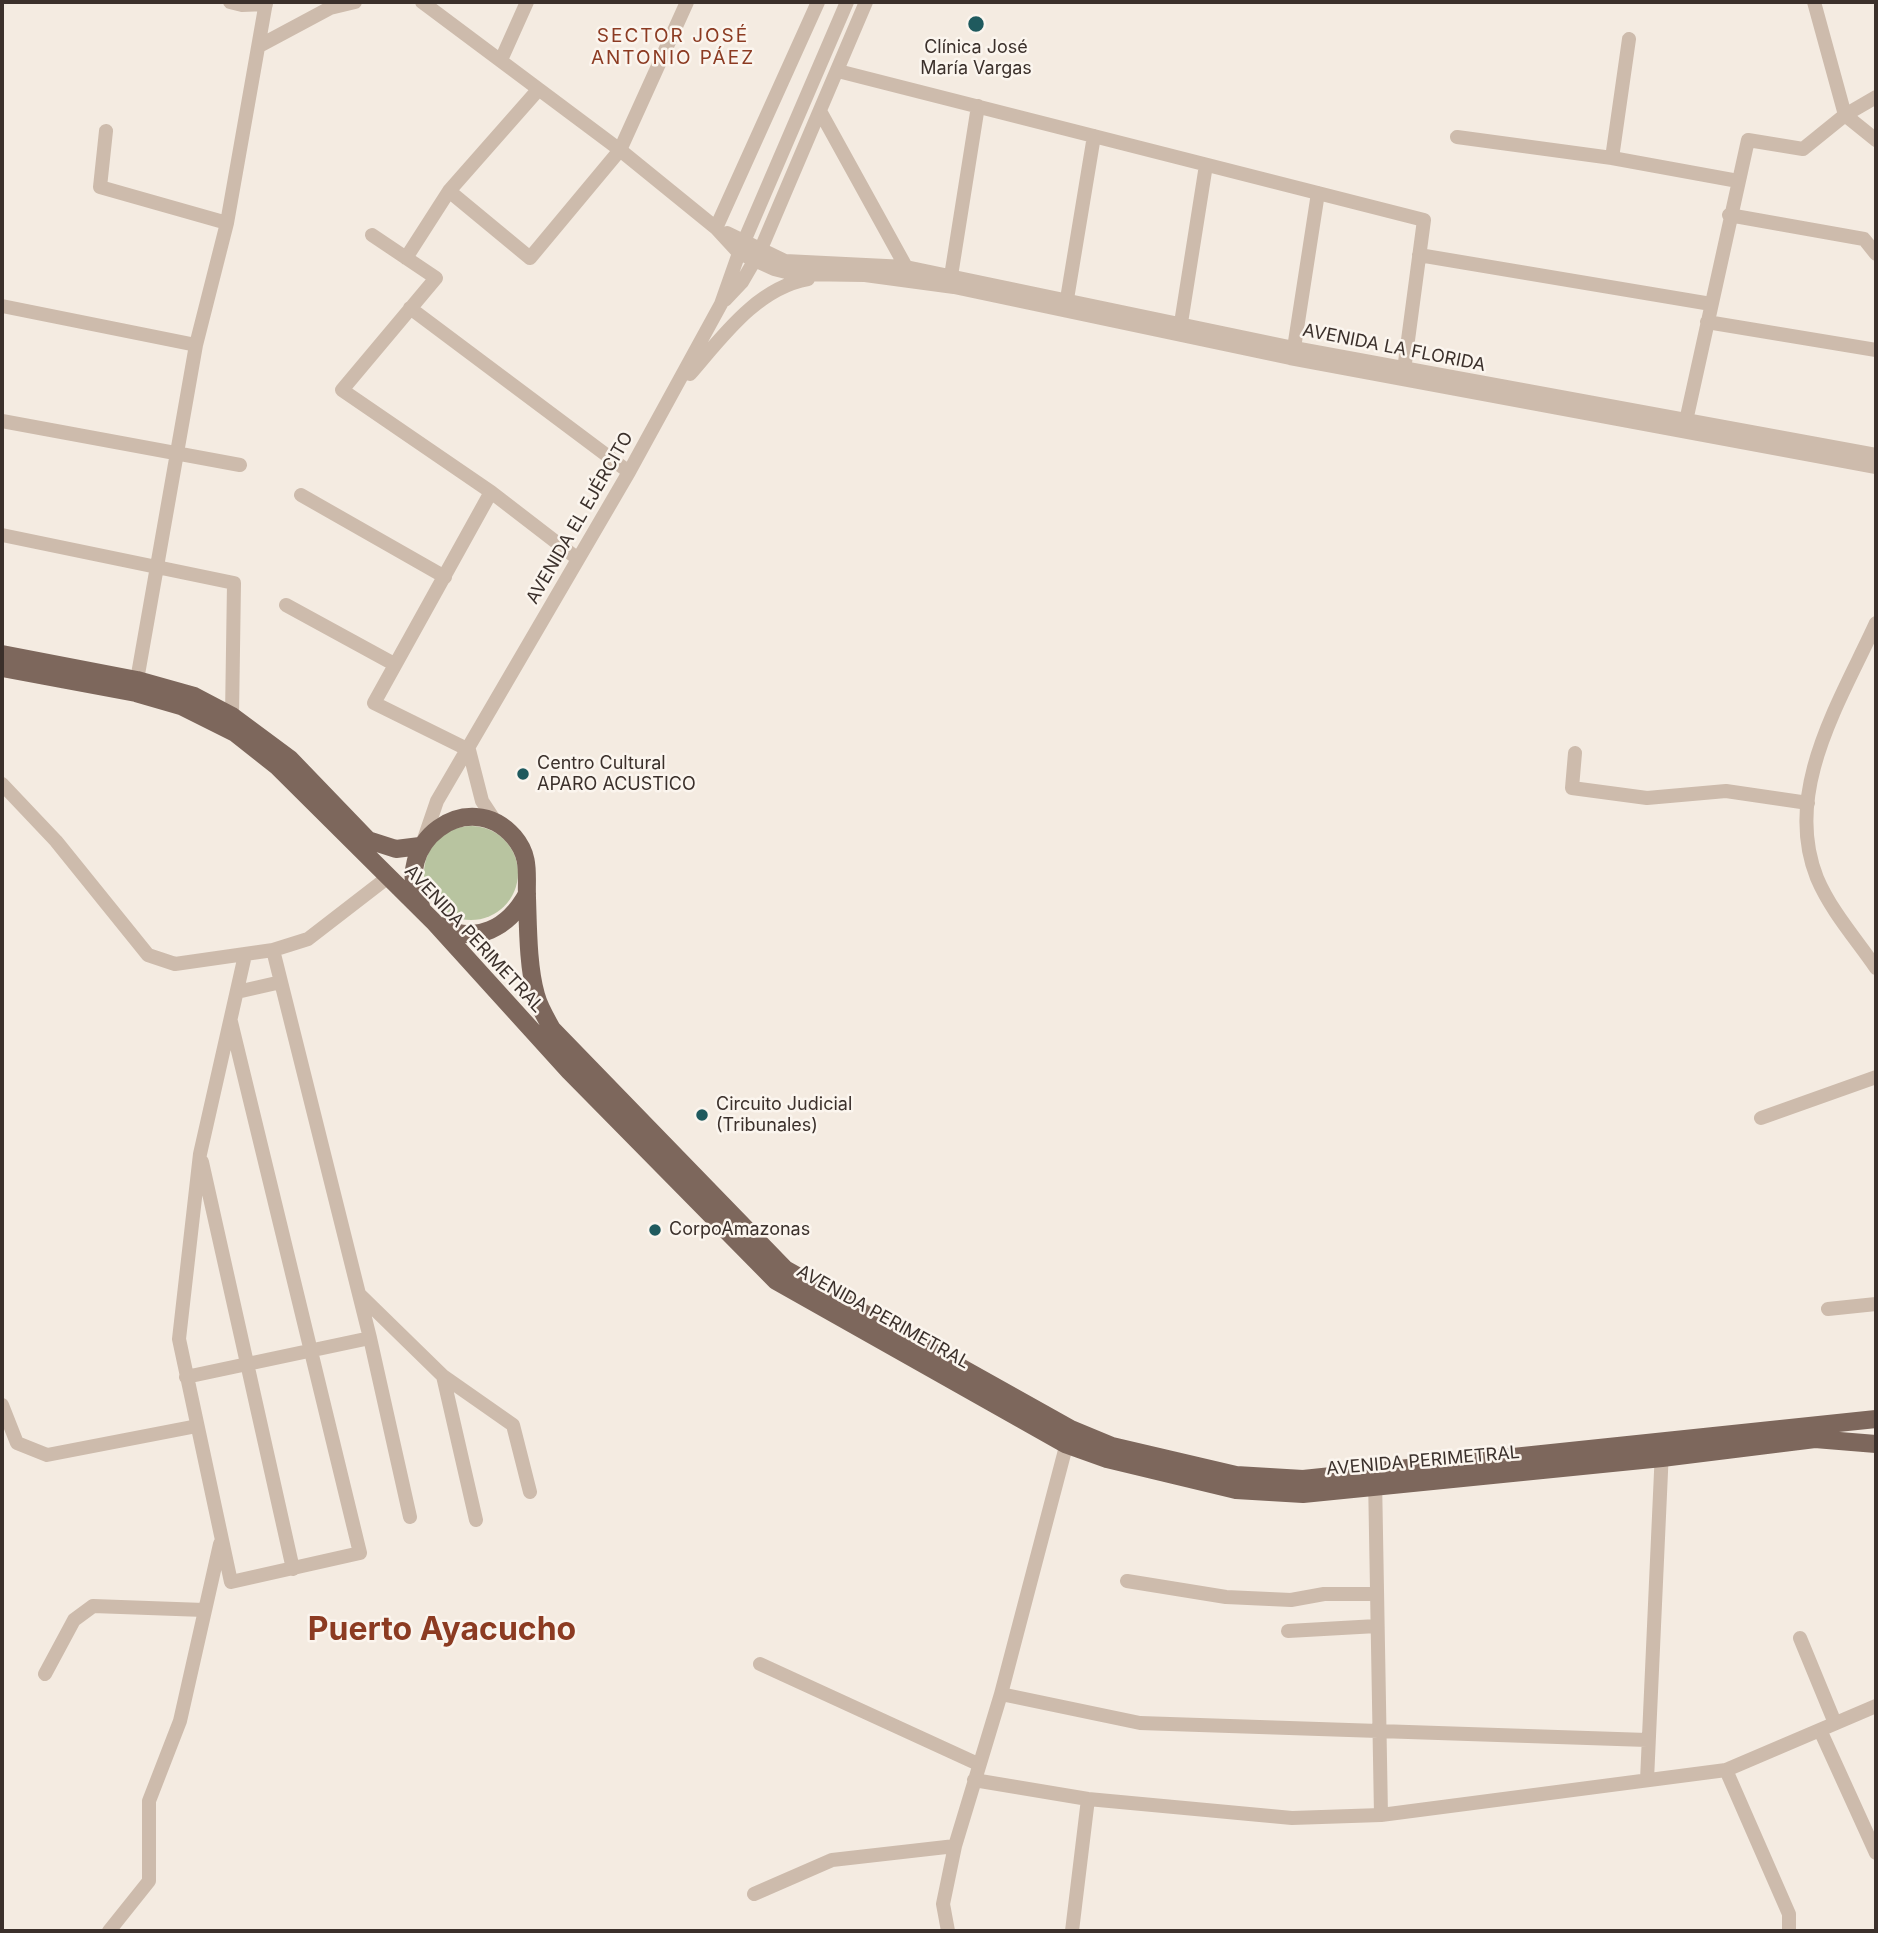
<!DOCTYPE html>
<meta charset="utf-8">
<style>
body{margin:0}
#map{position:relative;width:1878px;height:1933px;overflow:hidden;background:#f4ebe1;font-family:Inter,sans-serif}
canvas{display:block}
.frame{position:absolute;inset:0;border:4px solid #3b302b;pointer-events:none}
</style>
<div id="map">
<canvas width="1878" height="1933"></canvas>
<div class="frame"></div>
</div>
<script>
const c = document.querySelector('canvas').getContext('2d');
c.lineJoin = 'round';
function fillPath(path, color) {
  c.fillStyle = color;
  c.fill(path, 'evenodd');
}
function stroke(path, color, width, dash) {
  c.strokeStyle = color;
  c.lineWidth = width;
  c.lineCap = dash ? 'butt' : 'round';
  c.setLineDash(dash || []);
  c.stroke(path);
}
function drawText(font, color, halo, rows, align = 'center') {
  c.font = font + ' Inter,sans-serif';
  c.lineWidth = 5;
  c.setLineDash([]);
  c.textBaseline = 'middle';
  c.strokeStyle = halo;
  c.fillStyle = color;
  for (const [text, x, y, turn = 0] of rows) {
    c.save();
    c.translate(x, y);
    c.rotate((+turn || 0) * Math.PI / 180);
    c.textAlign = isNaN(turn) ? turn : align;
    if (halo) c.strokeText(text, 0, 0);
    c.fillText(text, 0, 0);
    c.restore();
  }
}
fillPath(new Path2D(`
 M424 873a47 47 0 1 1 94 0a47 47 0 1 1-94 0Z`), '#b8c4a0');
stroke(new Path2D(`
 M230,2L242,5L266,4
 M422,2L620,150L716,228L739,253L774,269L794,274L865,275L954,287L1290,358L1876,467
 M1814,2L1845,115L1876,140
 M259,46L330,8L355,2
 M501,60L527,2
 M838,71L1424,220L1404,370
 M821,113L906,267
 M106,131L100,187L227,223
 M1457,137L1612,158L1738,181
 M1612,158L1629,39
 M449,191L530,258L620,150L687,2
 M1729,215L1864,239L1876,254
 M716,228L818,2
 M727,233L785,261L906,267L1294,348L1876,455
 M372,235L436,278L342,390L491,492L578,559
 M1419,255L1711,304
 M406,258L449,191L538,90
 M951,276L978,106
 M1067,299L1094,136
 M725,300L742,282L760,251L866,2
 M2,306L196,345
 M410,308L629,472
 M1707,322L1876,350
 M1181,323L1206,165
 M1294,348L1318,193
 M690,374C722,337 757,288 808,279
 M2,421L240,465
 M1684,430L1748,140L1803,149L1845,115L1876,97
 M301,495L445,577
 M2,535L234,583L232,716
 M286,605L394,664
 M1876,623C1841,700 1782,791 1817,878C1831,911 1856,939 1876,968
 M137,680L196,345L227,223L266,2
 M469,750L374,703L491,492
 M469,750L482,801L497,824
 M1575,753L1572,788L1647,798L1726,791L1808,803
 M2,784L56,841L148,955L175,964L273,950L308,939L387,878
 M423,842L437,801L629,472L721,304L739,253L847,2
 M273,950L370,1338L410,1517
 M237,992L281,982
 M231,1022L360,1553L231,1582L179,1339L200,1154L245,955
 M1761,1118L1876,1077
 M202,1162L293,1569
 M359,1294L443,1376L513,1425L530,1492
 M1828,1309L1876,1304
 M443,1376L476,1520
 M186,1377L370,1338
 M2,1405L17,1443L47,1455L197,1426
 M1375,1477L1381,1815
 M1127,1581L1226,1597L1291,1600L1324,1594H1376
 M1288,1631L1377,1626
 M1800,1638L1835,1723
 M760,1664L978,1764
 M45,1674L74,1620L93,1606L204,1610
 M1001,1694L1140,1723L1647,1740
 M1820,1730L1876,1853
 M1726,1770L1789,1914V1931
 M974,1780L1088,1799L1292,1818L1381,1815L1726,1770L1876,1706
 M1647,1780L1662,1450
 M754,1894L832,1860L955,1846
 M109,1931L149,1881V1801L180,1721L220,1544
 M948,1931L943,1904L955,1846L1001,1694L1069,1435
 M1072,1931L1088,1799`), '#cdbbac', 14);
stroke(new Path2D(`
 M2,654L137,680L194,696L232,716L290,759L368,840L396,849L420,846
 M2,668L136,693L181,706L235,733L278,767L433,921L569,1071L776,1281L1065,1444L1107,1459L1236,1490L1303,1494L1662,1458L1815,1439L1876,1444
 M421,906C389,843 469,785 514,837C531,857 526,875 527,898C528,927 528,968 536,995C539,1007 546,1018 552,1029L785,1269L1071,1429L1112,1446L1236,1475L1303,1479L1876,1419
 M441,926C476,946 509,927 527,894`), '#7d675c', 18);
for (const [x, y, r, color] of [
 [976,24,9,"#1f5a5e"],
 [523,774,7,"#1f5a5e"],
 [702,1115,7,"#1f5a5e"],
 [655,1230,7,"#1f5a5e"]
]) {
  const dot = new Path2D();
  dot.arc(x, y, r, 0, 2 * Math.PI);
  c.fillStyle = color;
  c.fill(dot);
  stroke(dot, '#fbf5ee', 2.5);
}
drawText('18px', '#3b302b', '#fbf5ee', [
 ["Clínica José",976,48,"center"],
 ["María Vargas",976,69,"center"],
 ["Centro Cultural",537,764],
 ["APARO ACUSTICO",537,785],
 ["Circuito Judicial",716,1105],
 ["(Tribunales)",716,1126],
 ["CorpoAmazonas",669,1230]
], 'left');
drawText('18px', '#3b302b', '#fbf5ee', [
 ["AVENIDA LA FLORIDA",1394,348,11],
 ["AVENIDA EL EJÉRCITO",580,518,-60],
 ["AVENIDA PERIMETRAL",474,939,47],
 ["AVENIDA PERIMETRAL",883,1317,29],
 ["AVENIDA PERIMETRAL",1423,1461,-5]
]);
c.letterSpacing = '2px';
drawText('19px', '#8c3b22', '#fbf5ee', [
 ["SECTOR JOSÉ",673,36],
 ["ANTONIO PÁEZ",673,58]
]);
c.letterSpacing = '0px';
drawText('bold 32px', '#8c3b22', '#fbf5ee', [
 ["Puerto Ayacucho",442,1630]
]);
</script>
